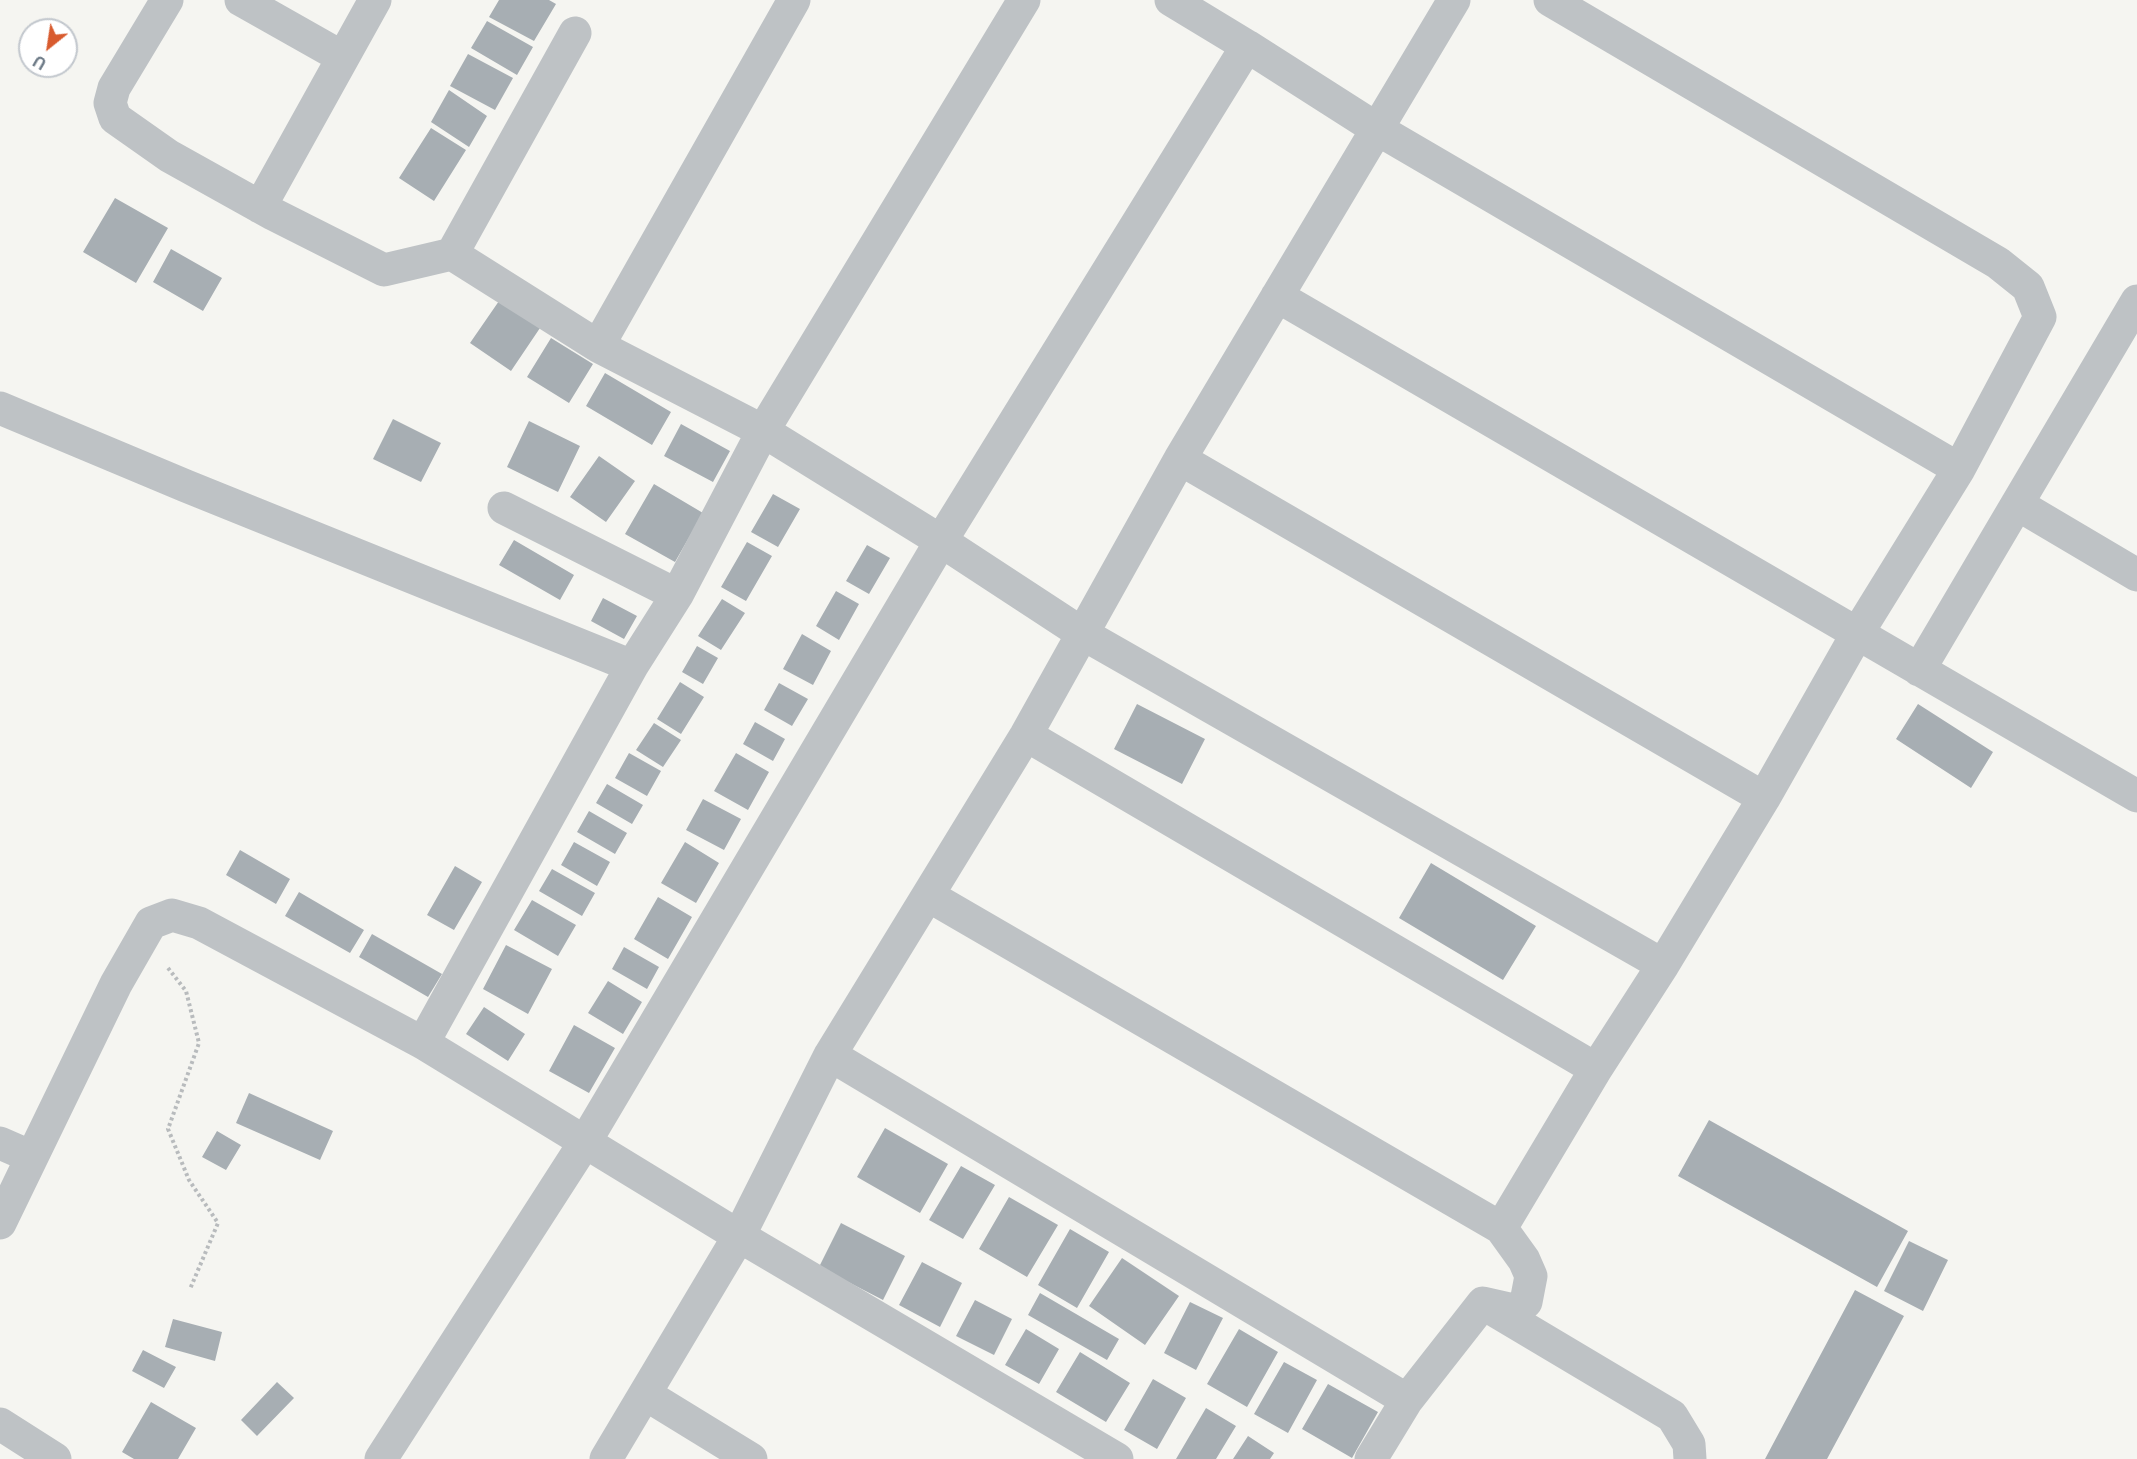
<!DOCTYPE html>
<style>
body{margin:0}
#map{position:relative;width:2137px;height:1459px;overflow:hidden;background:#f5f5f1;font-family:Helvetica,sans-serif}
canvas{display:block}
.north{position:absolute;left:18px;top:18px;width:60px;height:60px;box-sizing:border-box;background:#fff;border:2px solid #c2c7cd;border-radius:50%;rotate:210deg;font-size:16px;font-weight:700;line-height:24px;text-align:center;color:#667481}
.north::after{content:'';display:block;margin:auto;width:21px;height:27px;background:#d85b2e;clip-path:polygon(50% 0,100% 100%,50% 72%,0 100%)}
</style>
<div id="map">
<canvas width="2137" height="1459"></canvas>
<div class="north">U</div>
</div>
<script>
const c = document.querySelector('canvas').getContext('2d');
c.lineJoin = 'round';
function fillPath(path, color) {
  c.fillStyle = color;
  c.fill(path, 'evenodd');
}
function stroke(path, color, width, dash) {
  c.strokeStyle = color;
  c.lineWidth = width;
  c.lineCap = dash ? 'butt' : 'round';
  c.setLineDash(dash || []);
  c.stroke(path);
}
fillPath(new Path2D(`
 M499,0H549L556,4L534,41L489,17Z
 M487,21L533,47L517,75L471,48Z
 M468,54L513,78L495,110L450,86Z
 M449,90L487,116L469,147L431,122Z
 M431,128L466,150L434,201L399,178Z
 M115,198L168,228L136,283L83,252Z
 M171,249L222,278L203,311L153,282Z
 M499,301L540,328L511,371L470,343Z
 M551,338L593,364L569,403L527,377Z
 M605,373L671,412L652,445L586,406Z
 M393,419L441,443L421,482L373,459Z
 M529,421L580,446L558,492L507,467Z
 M681,424L730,451L713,482L664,456Z
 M599,456L635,481L606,522L570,497Z
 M654,484L703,513L675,562L625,534Z
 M773,494L800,509L778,547L751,532Z
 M514,540L574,575L560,600L499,565Z
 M747,542L772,556L746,601L721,587Z
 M867,545L890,558L869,594L846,581Z
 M836,591L859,604L839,640L816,626Z
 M603,598L637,616L624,639L591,621Z
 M722,599L745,613L721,650L698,636Z
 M802,634L831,651L813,685L783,669Z
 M697,646L718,658L703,684L682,672Z
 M680,682L704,697L681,734L657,719Z
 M779,683L808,699L792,726L764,710Z
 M1137,704L1205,739L1182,784L1114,749Z
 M1918,704L1993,752L1971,788L1896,739Z
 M755,722L785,739L773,761L743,744Z
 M654,723L681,740L663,767L636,750Z
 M629,753L661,771L647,796L615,778Z
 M736,753L769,772L748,810L714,791Z
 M607,784L643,805L632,824L596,803Z
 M703,799L741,819L724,850L686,830Z
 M589,811L627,833L615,854L577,832Z
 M574,842L610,862L597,886L561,865Z
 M685,842L719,863L696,903L661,883Z
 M240,850L290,879L276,904L226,875Z
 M1431,863L1536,926L1503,980L1399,918Z
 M455,866L482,882L454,930L427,915Z
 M552,869L595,893L582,916L539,891Z
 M299,892L364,930L350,953L285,916Z
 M658,897L692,917L668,959L634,939Z
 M532,900L576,925L558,956L514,930Z
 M372,934L442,974L428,997L359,957Z
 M506,945L552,969L528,1014L483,989Z
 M624,947L659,967L647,989L612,969Z
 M608,981L642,1002L623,1034L588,1013Z
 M484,1007L525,1034L508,1061L466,1034Z
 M574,1025L615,1048L589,1093L549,1071Z
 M249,1093L333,1131L320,1160L236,1123Z
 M1709,1120L1908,1231L1877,1287L1678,1176Z
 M885,1128L948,1164L920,1213L857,1177Z
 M217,1131L241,1145L226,1170L202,1157Z
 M961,1166L995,1185L963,1239L929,1220Z
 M1009,1197L1058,1225L1027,1277L979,1249Z
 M841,1223L905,1256L883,1300L819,1267Z
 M1070,1229L1109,1252L1077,1308L1038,1285Z
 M1909,1241L1948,1260L1923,1311L1884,1291Z
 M1122,1258L1179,1296L1145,1345L1089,1306Z
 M922,1262L962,1283L940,1327L899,1305Z
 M1855,1290L1904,1316L1827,1459H1765Z
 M1040,1293L1119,1339L1107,1360L1028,1315Z
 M975,1300L1012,1319L994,1355L956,1336Z
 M1190,1302L1223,1318L1196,1370L1164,1353Z
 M173,1319L222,1332L215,1361L165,1347Z
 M1026,1329L1059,1349L1039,1384L1005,1365Z
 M1239,1329L1278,1352L1247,1407L1207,1384Z
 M143,1350L176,1367L164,1388L132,1371Z
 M1080,1352L1130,1383L1106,1422L1056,1392Z
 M1284,1362L1317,1380L1288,1433L1254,1414Z
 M1153,1379L1186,1398L1157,1449L1124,1430Z
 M277,1382L294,1398L257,1436L241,1420Z
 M1328,1384L1378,1412L1352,1458L1302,1429Z
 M151,1402L196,1428L178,1459H134L122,1452Z
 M1206,1408L1236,1426L1216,1459H1176Z
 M1248,1436L1274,1453L1270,1459H1233Z`), '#a7aeb3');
stroke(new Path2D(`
 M168,968L186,991L199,1043L168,1129L189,1180L218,1223L190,1289`), '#b8bbbd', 4, [3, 3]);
stroke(new Path2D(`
 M167,0L114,88L110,103L115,118L169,156L273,214L384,270L452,254L598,346L763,431L941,541L1083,634L1663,965
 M241,0L342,57
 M1171,0L1247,46L1377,129L1959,469
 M260,207L375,0
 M452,254L575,33
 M1277,296L2137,796
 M598,346L794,0
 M0,408L186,486L632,666
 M1180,459L1764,798
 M2017,504L2137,575
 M504,508L677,595
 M1919,670L2137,301
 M1026,735L1596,1069
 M929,896L1501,1228
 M423,1043L632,666L677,595L763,431L1024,0
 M830,1055L1407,1400
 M0,1143L32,1157L116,984L151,923L172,915L199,923L423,1043L739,1236L1117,1459
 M0,1223L32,1157
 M1489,1307L1672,1416L1689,1444L1690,1459
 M645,1394L751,1459
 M0,1424L55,1459
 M381,1459L585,1142L941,541L1247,46
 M606,1459L739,1236L830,1055L1026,735L1180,459L1454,0
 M1371,1459L1407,1400L1483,1303L1514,1310L1526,1302L1531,1276L1524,1260L1501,1228L1596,1069L1663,965L1764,798L1857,634L1959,469L2040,317L2028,287L1998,263L1550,0`), '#bec2c5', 33);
</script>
